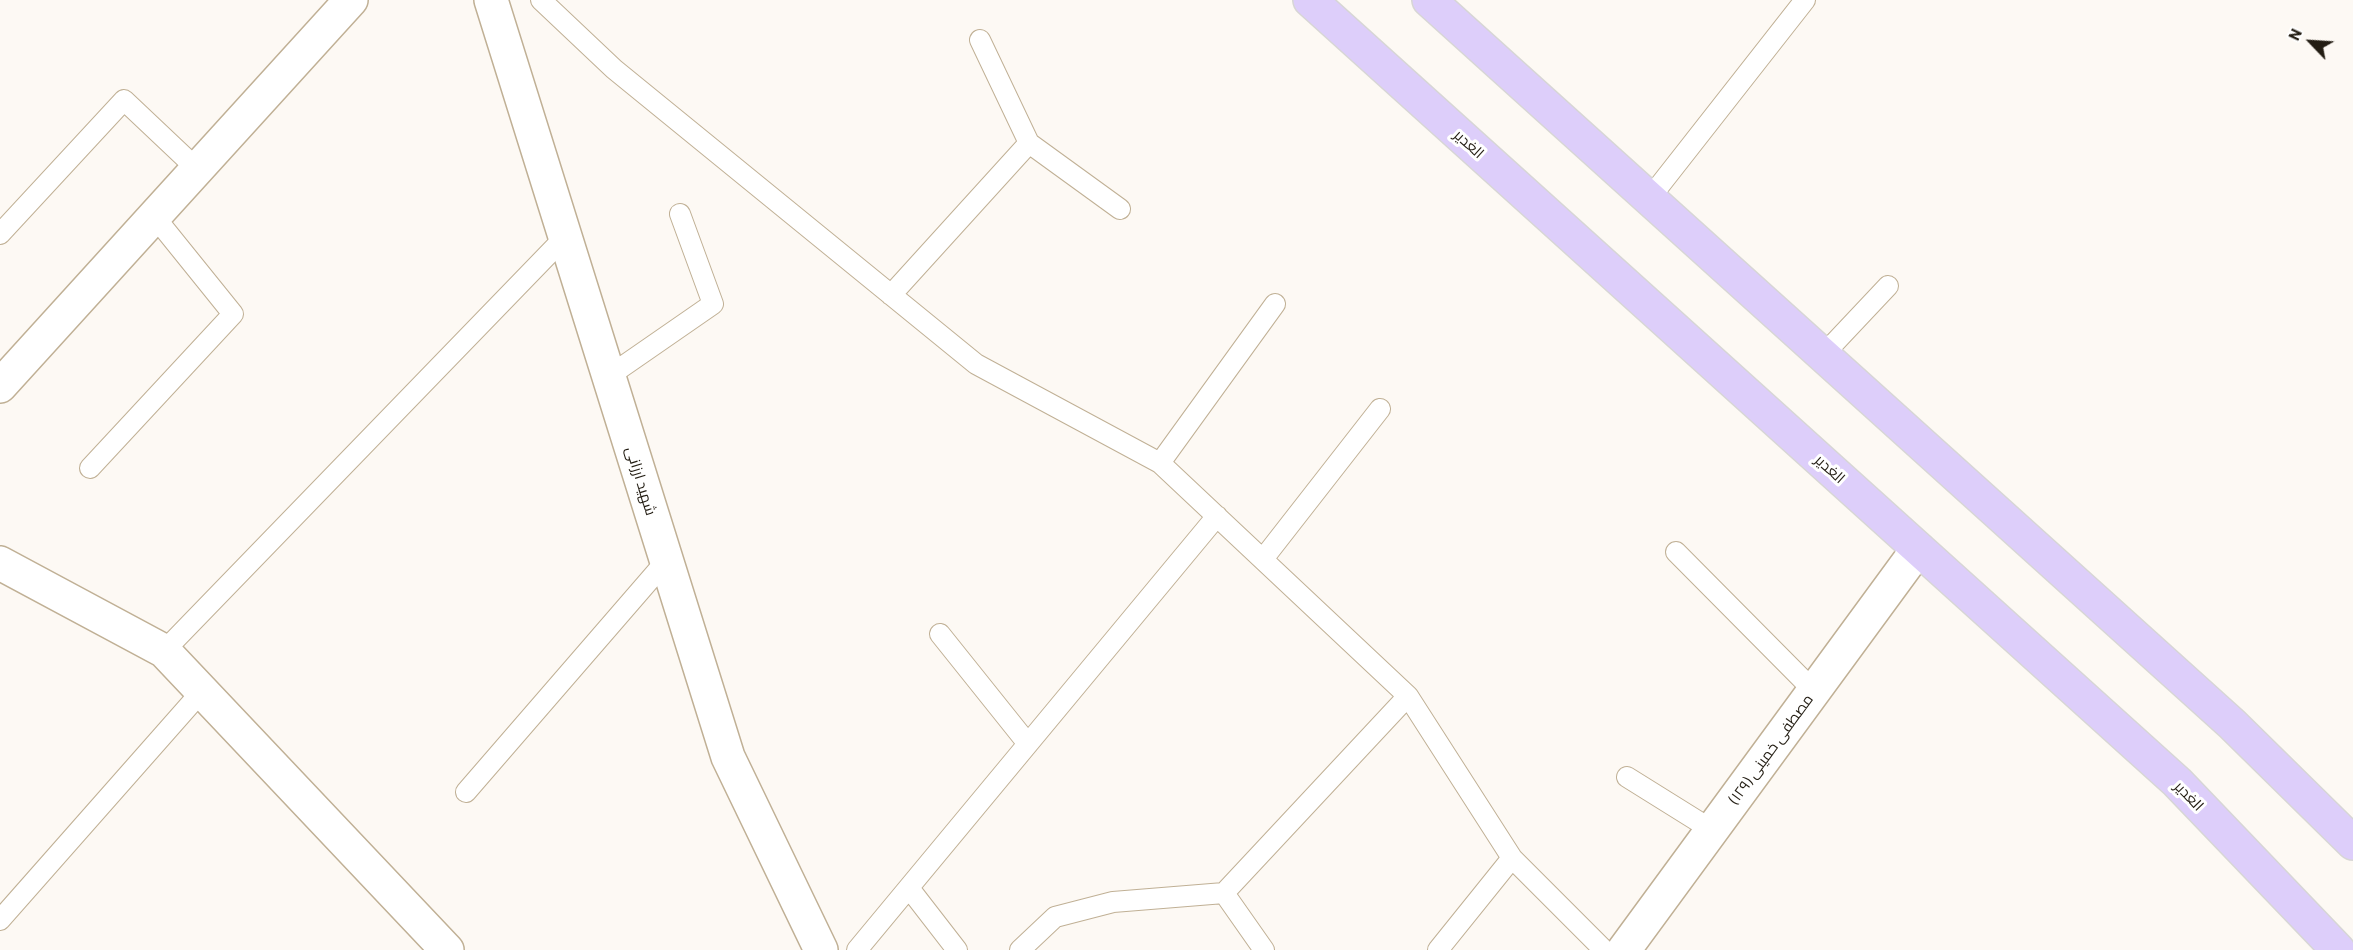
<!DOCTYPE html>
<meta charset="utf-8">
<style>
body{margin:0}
#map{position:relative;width:2353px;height:950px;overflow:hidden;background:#fdf9f4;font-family:Barlow,sans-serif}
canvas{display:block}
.north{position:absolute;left:2281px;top:12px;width:60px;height:60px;-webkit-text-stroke:4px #fff;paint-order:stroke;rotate:295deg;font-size:16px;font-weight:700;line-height:24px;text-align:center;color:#231d13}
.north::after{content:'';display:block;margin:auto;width:21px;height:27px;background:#231d13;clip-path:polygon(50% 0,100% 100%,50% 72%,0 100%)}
</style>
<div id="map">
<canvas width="2353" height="950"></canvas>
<div class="north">N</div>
</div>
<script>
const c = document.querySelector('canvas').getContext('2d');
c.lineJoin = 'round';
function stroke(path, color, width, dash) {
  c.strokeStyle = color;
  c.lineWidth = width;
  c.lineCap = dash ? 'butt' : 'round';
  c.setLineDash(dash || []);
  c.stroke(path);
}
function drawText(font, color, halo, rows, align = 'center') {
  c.font = font + ' Barlow,Cairo,sans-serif';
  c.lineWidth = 6;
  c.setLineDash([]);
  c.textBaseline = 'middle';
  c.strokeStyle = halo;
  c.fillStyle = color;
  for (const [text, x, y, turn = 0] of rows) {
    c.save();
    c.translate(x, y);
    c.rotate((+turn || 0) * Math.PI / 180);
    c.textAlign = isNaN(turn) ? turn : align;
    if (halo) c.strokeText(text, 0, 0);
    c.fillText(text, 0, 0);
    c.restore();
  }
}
const lane = new Path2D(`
 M541,0L614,69L976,364L1160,463L1408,696L1512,858L1604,950
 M980,40L1029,143L1120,209
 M1649,199L1805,0
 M0,234L124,100L197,169
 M891,295L1029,143
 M1823,355L1888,286
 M609,376L713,304L680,214
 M1160,463L1275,304
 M90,468L233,314L154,216
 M1676,552L1814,691
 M1263,559L1380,409
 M940,634L1028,744
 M164,651L565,237
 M1627,777L1712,830
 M466,792L666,561
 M909,888L957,950
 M1224,893L1264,950
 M0,920L202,691
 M857,950L1217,516
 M1020,950L1055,917L1113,902L1224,893L1408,696
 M1438,950L1512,858`);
const street = new Path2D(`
 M491,0L728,757L821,950
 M0,386L351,0
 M0,563L164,651L447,950
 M1624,950L1918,549`);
const primary = new Path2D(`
 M1310,0L2177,782L2338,950
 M1429,0L2232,724L2353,843`);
stroke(lane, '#c0b095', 22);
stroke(street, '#c0b095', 36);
stroke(primary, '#d7d6d5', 36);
stroke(lane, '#fff', 20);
stroke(street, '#fff', 33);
stroke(primary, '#ddcefa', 33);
drawText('15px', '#231d13', '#fff', [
 ["الغدیر",1469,144,42],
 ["الغدیر",1830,469,42],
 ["شهید ارزانی",641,481,73],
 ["مصطفی خمینی (۱۲۹)",1771,749,-54],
 ["الغدیر",2189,796,46]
]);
</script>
